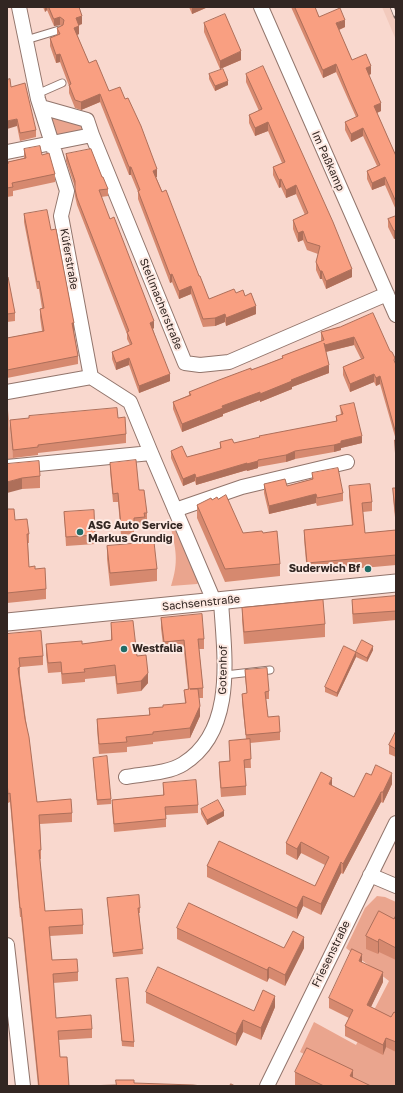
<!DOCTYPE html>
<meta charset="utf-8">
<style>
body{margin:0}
#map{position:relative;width:403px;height:1093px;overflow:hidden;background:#f9d8ce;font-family:"Golos Text",sans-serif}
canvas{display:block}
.frame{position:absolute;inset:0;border:8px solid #322622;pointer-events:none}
</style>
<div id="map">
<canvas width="403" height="1093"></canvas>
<div class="frame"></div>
</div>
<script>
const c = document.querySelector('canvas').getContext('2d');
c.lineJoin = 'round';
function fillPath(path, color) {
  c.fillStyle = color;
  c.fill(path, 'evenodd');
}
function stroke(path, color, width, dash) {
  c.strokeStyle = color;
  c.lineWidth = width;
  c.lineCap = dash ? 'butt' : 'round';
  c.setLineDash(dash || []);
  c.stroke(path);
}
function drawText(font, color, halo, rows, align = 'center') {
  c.font = font + ' "Golos Text",sans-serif';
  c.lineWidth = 4;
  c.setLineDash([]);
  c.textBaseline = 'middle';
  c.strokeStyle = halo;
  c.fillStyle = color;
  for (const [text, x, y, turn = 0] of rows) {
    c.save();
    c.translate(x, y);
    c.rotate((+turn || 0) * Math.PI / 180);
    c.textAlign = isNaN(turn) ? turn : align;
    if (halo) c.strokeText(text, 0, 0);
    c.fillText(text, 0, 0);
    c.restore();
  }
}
fillPath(new Path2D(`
 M382,7H396V40Z`), '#f2cabd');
fillPath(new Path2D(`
 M55,116L83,122L85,130L56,135L52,119Z
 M7,401L14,465L7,472Z
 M176,523L200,582L197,584L171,586C179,561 176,550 170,524Z
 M377,896L385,897L396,902V1086H369L300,1052L314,1022L356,1045L389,981L346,948L365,908Z`), '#eaa58e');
const service = new Path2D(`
 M26,40L59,30
 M37,94L62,83
 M225,675L270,670`);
const minor = new Path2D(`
 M19,7L38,99L67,191L61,216L91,377L130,402L151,453L214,601
 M261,7L396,315
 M41,107L87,120L92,135
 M7,152L92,135L185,363L200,365L229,362L387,294
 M7,392L91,377
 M7,467L151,453
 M175,510L242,487L347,462
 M126,777C143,774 169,773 183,764C237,730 224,654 221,601
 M370,875L396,886
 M7,945L23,1086
 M267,1086L396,823`);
const tertiary = new Path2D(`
 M7,622L396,583`);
stroke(service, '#92756c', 9);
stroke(minor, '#92756c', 16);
stroke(tertiary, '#92756c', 19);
stroke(service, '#fff', 7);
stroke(minor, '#fff', 14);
stroke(tertiary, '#fff', 17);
const rail = new Path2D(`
 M392,7L396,17`);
stroke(rail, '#7e6a64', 4.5);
stroke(rail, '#fde9e2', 3, [9]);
fillPath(new Path2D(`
 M43,7H79L82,24L79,25V34L77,35L89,63L109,91L157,177H156L209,299L236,293L245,296L256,314L226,326L225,322L215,326L203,327L191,294L179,299L172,282L170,283L138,199V192L131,175H129L100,102L81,110L75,108L69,93V86L60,62L56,63L50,46V38L57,35V28L61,26L60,25L54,26L47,10L45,12Z
 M189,7H208L192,14Z
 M291,7H315L319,17L345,27L339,30L352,60L371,74L369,75L381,111L377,113L396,156V210L385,185L372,190L367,179V171L377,166L363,136L351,142L345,130V122L356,117L336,72L323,78Z
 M204,23L241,60L220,69L204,32Z
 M209,74L228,85L215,91L209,79Z
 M246,74L352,277L326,289L322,279H320L316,270V262L318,254L307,250L303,240L298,242L293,229V220L305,215L296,194L286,198L281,187L279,188L273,175V167L282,163L268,131L255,136L249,123V115L259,111L246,82Z
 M11,87L36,130V137L20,141L17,126Z
 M24,149L42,155L55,174V182L13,191V196L7,197V165H8V162L24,158Z
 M66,154L102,177L108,189V196L101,197L154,328L153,329L170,381L139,393L129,365L116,370L112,359V352L130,345L127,339V334L77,205L75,196V187L66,161Z
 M24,214L51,230L74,331L78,356V364L7,378V338L42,331L40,317V309L42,308L39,289H37L24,222Z
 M396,216V238L394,239L388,227V219Z
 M7,277L15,313V321L7,322Z
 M340,327L395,362L396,365V468L395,448V440H396L380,384L376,386L374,382L350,392L343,375V367L361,359L354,345L326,352L329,373L292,387V389L260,402V400L223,414V416L182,432L173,409V402L189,395V392L262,366L282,358V356L321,341V332Z
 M340,406L362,443L341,448V450L334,452L295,459L286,462L258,467V468L247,471V470L196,485L195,481L183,486L171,458V451L187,457L220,448V442L234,443L336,421V416L341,415Z
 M118,418L126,434V443L38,453V455L13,458L10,428V420Z
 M110,463L139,490L147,513V521L145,522V526L134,527V534L121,535L118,502H113L110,471Z
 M7,464L40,476V488L22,489Z
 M312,473L343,493V501L317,506L316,503L269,514L264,493V484L287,486L312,479Z
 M349,486L372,502V511L363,512L365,533L396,530V527L393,498V488H396V565L307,573L304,539V530L352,525L349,496Z
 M218,499L243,533H263L280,564V576L225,582L197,518V505L212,500Z
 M7,509L15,520L29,534V543H28L29,567L35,569L46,589V599L7,603Z
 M64,512L95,535V544L66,546Z
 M107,546L157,569V581L110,586L107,559Z
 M396,596V620L353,624L352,610V600Z
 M242,608L325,624V637L244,644L242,620Z
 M161,618L204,639V649H199L203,688V698H199L200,716L190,738L153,742V744L127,747V752L99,754L97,729V719L149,715V708L163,707L185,703L184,690L188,689L184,651L164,653L161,628Z
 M111,623L137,656L148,683L141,691L117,694L115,676L85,679V682L62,684L61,672L48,673L46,655V644H82L111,641Z
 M7,634L43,656V665L20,667V676L37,802L72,813V822L40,824L41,850V859H40L45,911L83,925V934L50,936L52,960L78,972V981L53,983L56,1018L92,1029V1038L59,1040L60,1057L69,1086H38L21,917H20L10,802L8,803L7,790Z
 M373,650L367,662L356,657L337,697L325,692V687L356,652Z
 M245,670L269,691V699H266L268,717L280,732V740L250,743L251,768H244L246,786V795L221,797L219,771V762L230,761L229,741L246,739L242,702V694L247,693L245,678Z
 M396,731V757L389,754V745Z
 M93,758L111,799V804L97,805Z
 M371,775L392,784L383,803L381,802L343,874L341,873L321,915L303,906L297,919L207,877V866L315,886L325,865L301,853L297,860L286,854V843L332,786L354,797Z
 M163,783L198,805V813L166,815V827L114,832L112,808V800L163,795Z
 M201,809L224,816L207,825L201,814Z
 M107,898L140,908V913H139L143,954L113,957Z
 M396,915V960L379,952L378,954L366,949V936L394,919Z
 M177,928L284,948H304L285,986L269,978L267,982L177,939Z
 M362,963L383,982L371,1007L391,1017L396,1013V1052L386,1047L383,1055L345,1036V1026L349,1018L329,1008V998Z
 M116,979L134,1042V1047L122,1046Z
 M146,992L254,1011L275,1007L261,1040L243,1032L236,1046L146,1003Z
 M295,1072L353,1078L371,1086H298L295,1085Z`), '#d6896f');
fillPath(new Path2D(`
 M45,7H47V10L45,12Z
 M192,7H208L192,14Z
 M82,16V24L76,26V18Z
 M60,17V25L54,26V19Z
 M345,20V27L336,31V23Z
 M79,26V34L74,36V28Z
 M241,51V60L220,69V61Z
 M60,54V62L56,63V55Z
 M336,64V72L323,78V70Z
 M371,66V74L366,76V68Z
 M228,81V85L215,91V86Z
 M100,94V102L81,110V102Z
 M381,103V111L374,114V106Z
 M17,119V126L7,129V121Z
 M268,122V131L255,136V128Z
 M363,128V136L351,142V134Z
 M129,167H131V175H129Z
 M157,169V177L153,178V171Z
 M385,177V185L372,190V183Z
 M281,179V187L279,188V180Z
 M296,185V194L286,198V190Z
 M396,230V238L394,239V231Z
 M303,231V240L298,242V233Z
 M352,269V277L326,289V281Z
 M320,271H322V279H320Z
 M172,274V282L170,283V275Z
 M191,286V294L179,299V291Z
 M256,306V314L226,326V318Z
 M225,314V322L215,326V318Z
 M154,321V328L150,330V323Z
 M72,323H74V331H72Z
 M354,337V345L325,352V345Z
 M129,358V365L116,370V363Z
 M329,365V373L292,387V389L260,402V394L291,380Z
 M170,374V381L139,393V386Z
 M374,374V382L350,392V384Z
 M380,376V384L376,386V378Z
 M260,392V400L223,414V416L182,432V424L222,406Z
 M362,436V443L341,448V450L334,452V445L341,441Z
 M295,451V459L286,462V455Z
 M258,461V468L247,471V464Z
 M247,463V470L196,485V478Z
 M195,474V481L183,486V479Z
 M22,478V489L7,493V482Z
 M316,494V503L269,514V506Z
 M373,646V650L367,662V658Z
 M356,652V657L337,697V693Z
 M148,673V683L141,691V681Z
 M200,706V716L190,738V728Z
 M392,773V784L383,803V792Z
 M332,778V789L329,784Z
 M381,792V802L343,874V864Z
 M224,811V816L207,825V820Z
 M301,842V853L297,860V849Z
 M341,862V873L321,915V904Z
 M303,896V906L297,919V908Z
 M304,937V948L285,986V975Z
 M379,939V952L378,954V942Z
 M362,954V964L359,961Z
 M269,967V978L267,982V970Z
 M383,972V982L367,1015V1005Z
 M275,996V1007L261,1040V1028Z
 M243,1020V1032L236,1046V1034Z
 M386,1038V1047L383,1055V1045Z
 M353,1070V1083L350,1076Z`), '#ae6f5a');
const building = new Path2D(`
 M49,7H79L82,16L76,18L79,26L74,28L89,63L96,60L109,91L120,87L125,99L128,98L141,126L157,169L153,171L162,192L166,190L199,276H200L209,299L234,289L236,293L243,290L245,296L251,293L256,306L226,318L225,314L215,318L203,319L191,286L179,291L172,274L170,275L138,191L140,190L131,167H129L100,94L81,102L75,100L69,85L71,84L60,54L56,55L50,38L60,34L57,28L63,25L64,20L60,17L54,19Z
 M295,7H315L319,17L340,8L345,20L336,23L352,60L366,54L371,66L366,68L381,103L374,106L396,156V202L385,177L372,183L367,171L380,165L363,128L351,134L345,122L358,116L350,98L336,64L323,70Z
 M225,14L241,51L220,61L204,23Z
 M263,66L333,222L352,269L326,281L322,271H320L316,262L320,246L307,242L303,231L298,233L293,220L308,213L296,185L286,190L281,179L279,180L273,167L285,162L268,122L255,128L249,115L262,109L246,74Z
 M223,69L228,81L215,86L209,74Z
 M10,79L11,87L25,83L36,130L20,133L17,119L7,121V80Z
 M40,146L42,155L49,153L55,174L12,183L13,187L7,188V165L8,164V162L26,158L24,149Z
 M91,149L102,177H103L108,189L99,190L110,219L114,217L154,321L150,323L170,374L139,386L129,358L116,363L112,352L132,344L127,332L129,331L77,198L75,189V181L66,154Z
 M47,210L51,230L56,229L74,323H72L78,356L7,370V338L44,331L40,309L44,308L39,281L37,282L24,214Z
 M396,216V230L394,231L388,219Z
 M7,277H8L15,313L7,314Z
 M373,313L390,351L392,352L395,358L394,360L396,365V434L380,376L376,378L374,374L350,384L343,367L364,358L354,337L325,345L324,343L329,365L291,380L292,381L260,394V392L222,406L223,408L182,424L173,402L191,395L189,392L219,380L251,368V370L262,366L283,358L282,356L324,340L321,332L340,327Z
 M354,403L362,436L341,441V443L334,445L295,451L286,455L258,460V461L247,464V463L196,478L195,474L183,479L171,451L182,446L187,457L221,448L220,442L232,439L234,443L260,437L259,436L337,421L336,416L343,414L340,406Z
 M117,408L118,418L125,417L126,434L38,445V447L13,450L10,420L29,418V416Z
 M395,440H396V460Z
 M136,460L139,490H144L147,513H144L145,517L134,518V525L121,526L118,493L113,494L110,463Z
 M39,461L40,476L22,478L7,482V464Z
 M338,468L343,493L317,498L316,494L269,506L264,484L285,479L287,486L313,479L312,473Z
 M370,484L372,502L362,503L365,533L396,530V527V555L307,563L304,530L353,525L349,486Z
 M393,488H396V518Z
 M226,495L243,533L262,531L263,533L277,531L280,564L225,569L197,505L211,498L212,500L217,497L218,499Z
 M7,509H14L15,520L27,519L29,534H27L29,567L35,566V569L45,568L46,589L7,593Z
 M94,510L95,535L66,537L64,512Z
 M154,542L157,569L110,573L107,546Z
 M396,596V611L353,614L352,600Z
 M323,600L325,624L244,632L242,608Z
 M202,614L204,639H198L203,688L190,689H198L200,706L190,728L153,732V734L126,737L127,742L99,744L97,719L150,715L149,708L163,707V705L186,703L184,690L189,689L184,640L164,642L161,618Z
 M133,621L137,656L146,655L148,673L141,681L117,684L115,665L84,669L85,672L62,674L61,662L48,663L46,644L82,641V644L112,640L111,623Z
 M41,631L43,656L19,658L20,667L18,668L25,719L29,737L37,802L71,799L72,813L39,815L41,850H39L45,911L82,909L83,925L49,927L52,960L77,959L78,972L53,974L56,1018L91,1015L92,1029L58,1031L60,1057H67L69,1086H39L21,908H20L10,793L8,794L7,781V634Z
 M362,640L373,646L367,658L356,652Z
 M344,646L356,652L337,693L325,687Z
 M267,668L269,691L265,692L268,717L279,716L280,732L246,735L242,694L247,693L245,670Z
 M396,731V749L389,745Z
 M250,739L251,759L244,760L246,786L221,788L219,762L230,761L229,741Z
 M107,756L111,799L97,800L93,758Z
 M376,765L392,773L383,792H381L343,864L341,862L321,904L303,896L297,908L207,866L219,841L315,886L329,857L301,842L297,849L286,843L321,772L332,778L329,784L354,797L366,773L371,775Z
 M196,780L198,805L165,807L166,819L114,824L112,800L164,795L163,783Z
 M218,800L224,811L207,820L201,809Z
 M139,895L140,908H138L143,949L113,953L107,898Z
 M189,903L284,948L293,931L304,937L285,975L269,967L267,970L177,928Z
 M379,911L394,919L396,915V948L379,939L378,942L366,936Z
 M352,949L362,954L359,961L383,972L367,1005L391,1017L394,1012L396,1013V1042L386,1038L383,1045L345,1026L353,1010L329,998Z
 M158,967L254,1011L263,990L275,996L261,1028L243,1020L236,1034L146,992Z
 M128,978L134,1042L122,1041L116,979Z
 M307,1048L353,1070L350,1076L371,1086H324L295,1072Z
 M116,1080H134V1083L193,1085L202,1086H85L116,1085Z
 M231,1084L235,1086H230Z`);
fillPath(building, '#f99f81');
stroke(building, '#ae6f5a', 1);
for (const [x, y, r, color] of [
 [80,532,4,"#216c66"],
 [368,569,4,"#216c66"],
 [124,649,4,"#216c66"]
]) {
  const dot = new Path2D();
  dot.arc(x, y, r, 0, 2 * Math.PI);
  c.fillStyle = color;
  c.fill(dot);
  stroke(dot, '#fde9e2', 1.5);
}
drawText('11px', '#322622', '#fde9e2', [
 ["Im Paßkamp",328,161,66],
 ["Küferstraße",69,259,80],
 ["Stellmacherstraße",161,304,68],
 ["Sachsenstraße",201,603,-6],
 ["Gotenhof",223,670,-89],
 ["Friesenstraße",331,954,-64]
]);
drawText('bold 11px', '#322622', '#fde9e2', [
 ["ASG Auto Service",88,526],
 ["Markus Grundig",88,539],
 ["Suderwich Bf",360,569,"right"],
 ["Westfalia",132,649]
], 'left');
</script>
